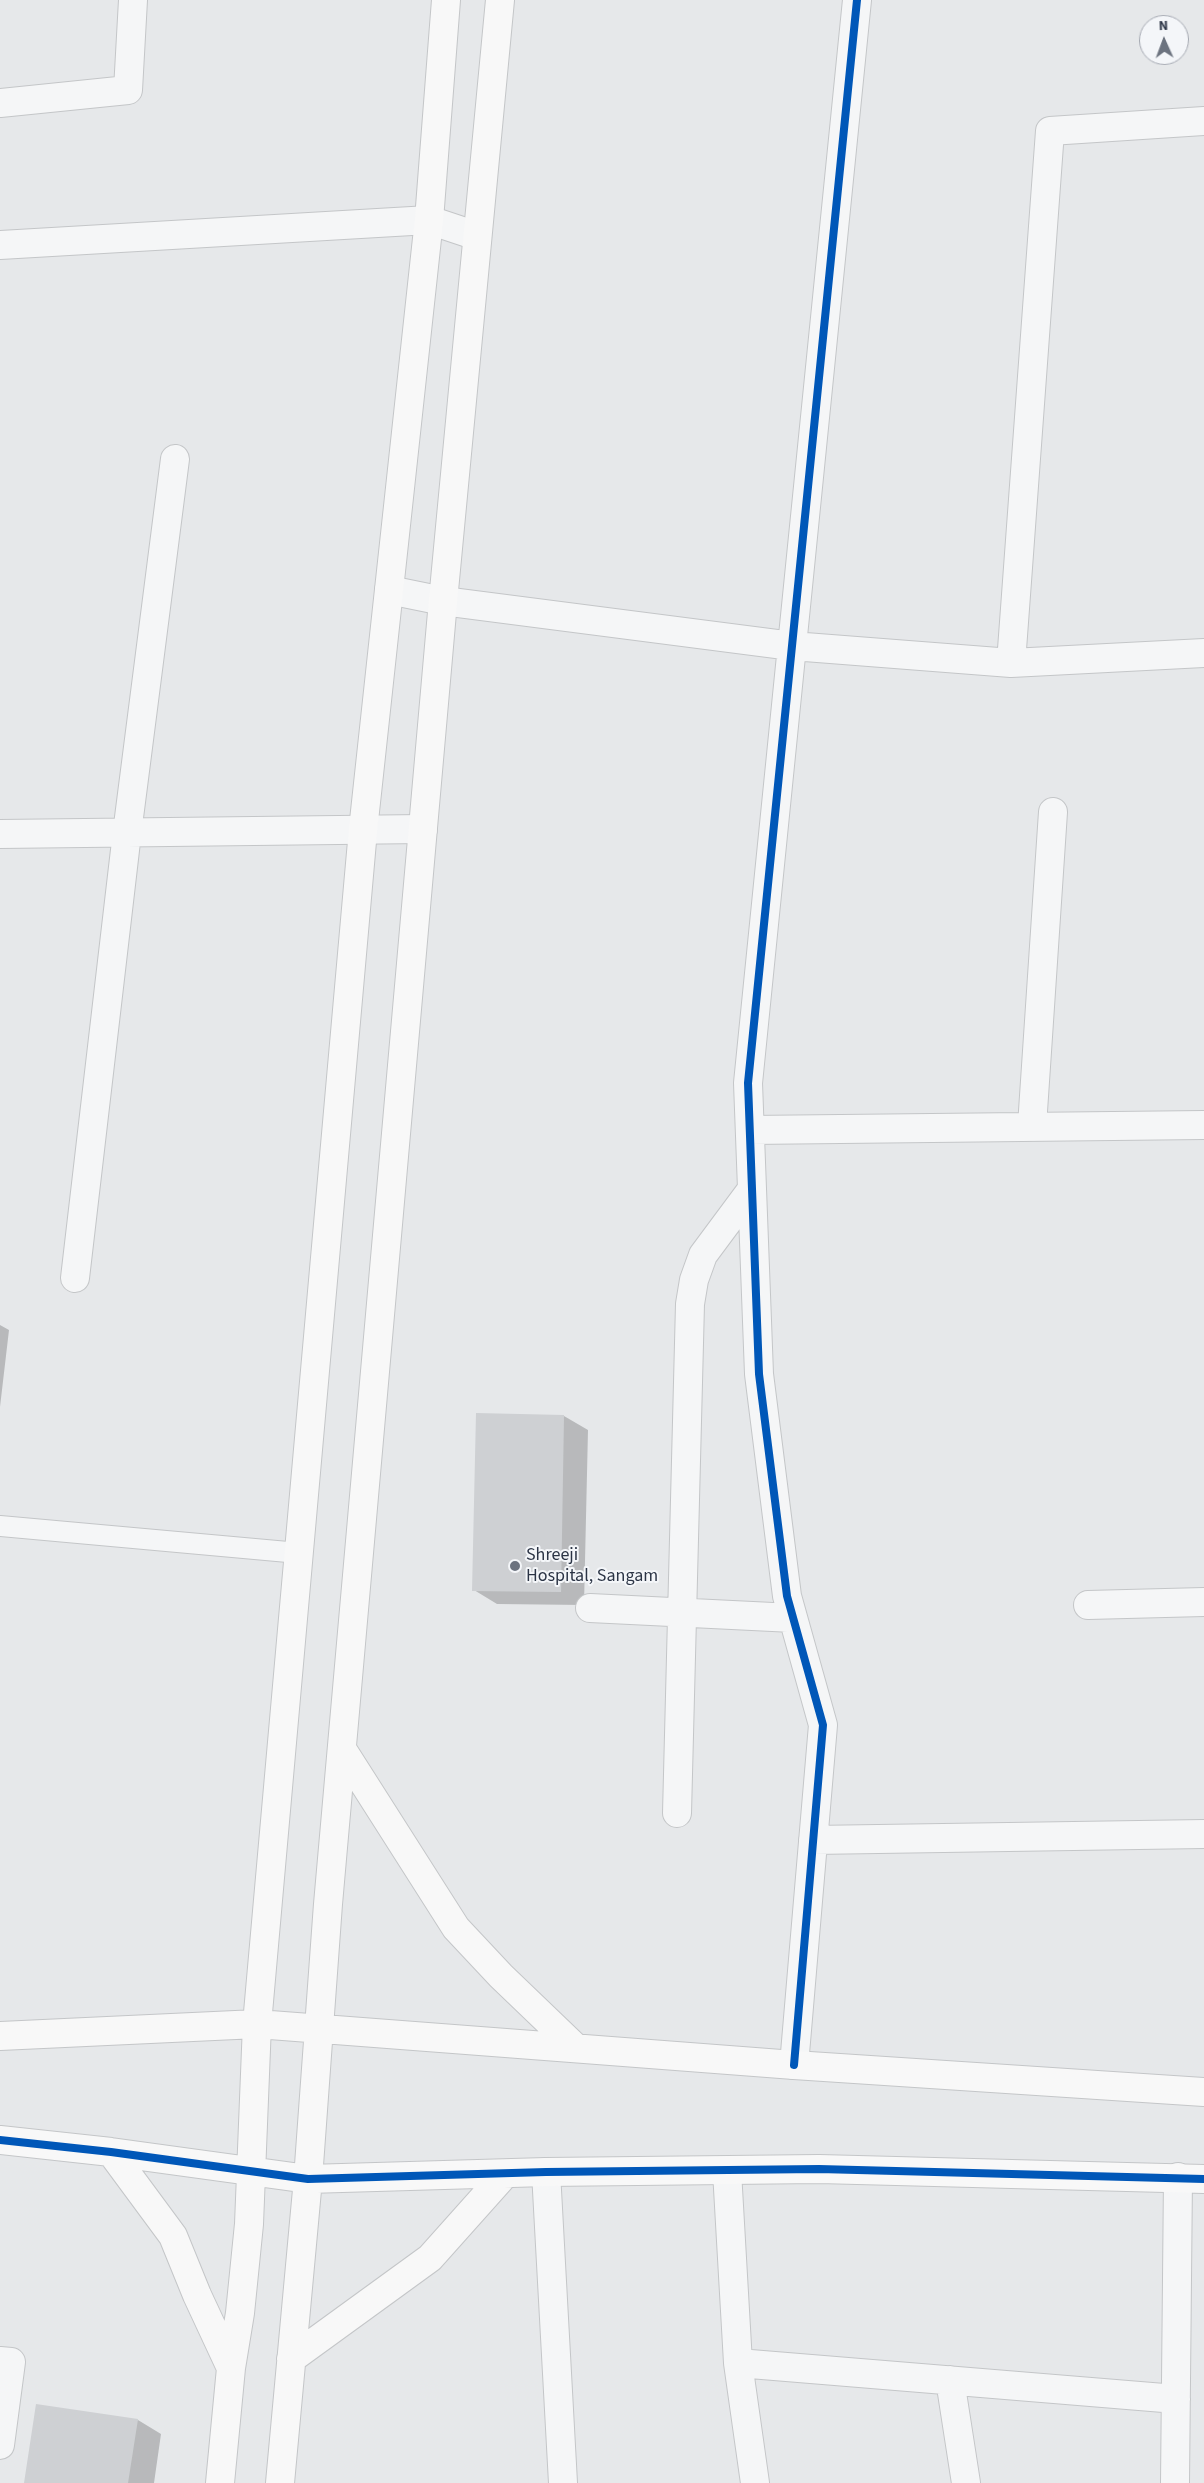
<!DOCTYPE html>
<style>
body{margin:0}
#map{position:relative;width:1204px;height:2483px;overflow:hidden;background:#e6e8ea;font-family:"Source Sans 3",sans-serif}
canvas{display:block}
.north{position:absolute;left:1139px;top:15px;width:50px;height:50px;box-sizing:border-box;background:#f4f6f9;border:1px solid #a4a8b1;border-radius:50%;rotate:358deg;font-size:14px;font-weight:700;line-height:20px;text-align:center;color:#2b3445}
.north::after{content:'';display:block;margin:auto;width:18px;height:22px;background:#6c737f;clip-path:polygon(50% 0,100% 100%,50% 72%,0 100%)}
</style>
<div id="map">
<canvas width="1204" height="2483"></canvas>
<div class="north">N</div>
</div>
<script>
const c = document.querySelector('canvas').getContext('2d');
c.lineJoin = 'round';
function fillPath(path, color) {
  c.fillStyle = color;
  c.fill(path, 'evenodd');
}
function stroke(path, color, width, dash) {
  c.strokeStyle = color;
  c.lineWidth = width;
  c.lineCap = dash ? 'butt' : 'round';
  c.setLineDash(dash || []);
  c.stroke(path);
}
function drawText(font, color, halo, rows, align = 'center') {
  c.font = font + ' "Source Sans 3",sans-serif';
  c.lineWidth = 4;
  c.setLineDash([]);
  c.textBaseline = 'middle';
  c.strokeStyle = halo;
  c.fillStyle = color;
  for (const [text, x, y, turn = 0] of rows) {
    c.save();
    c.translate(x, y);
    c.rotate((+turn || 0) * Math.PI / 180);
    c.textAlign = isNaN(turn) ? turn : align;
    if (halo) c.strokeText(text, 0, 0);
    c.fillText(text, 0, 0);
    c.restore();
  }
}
fillPath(new Path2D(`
 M0,1325L9,1330L0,1407Z
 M477,1414L564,1416L588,1430L584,1605L497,1604L474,1590Z
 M138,2420L161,2434L154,2483H25Z`), '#0003');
fillPath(new Path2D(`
 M476,1413L564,1415L561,1592L472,1591Z
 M36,2404L138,2419L128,2483H24Z`), '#ced0d3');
const lane = new Path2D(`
 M0,1526L299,1553`);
const street = new Path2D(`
 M0,103L128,90L133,0
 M0,245L429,220L477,236
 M389,590L443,601L792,646L1011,663L1204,653
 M1011,663L1050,131L1204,121
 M0,834L423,829
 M1032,1126L1053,812
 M750,1130L1204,1125
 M75,1278L127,833L175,459
 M1088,1605L1204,1602
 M590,1608L793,1618
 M677,1813L690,1304L694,1280L703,1255L752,1189
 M813,1840L1204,1834
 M794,2065L823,1725L787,1596L759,1374L748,1083L857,0
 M727,2171L738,2363L755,2483
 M546,2172L563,2483
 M0,2361L11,2362L0,2445
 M738,2363L1176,2399
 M950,2380L966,2483
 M1175,2483L1178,2177`);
const secondary = new Path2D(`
 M342,1749L456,1928L501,1976L576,2048
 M0,2036L257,2024L794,2065L1204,2092
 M0,2140L111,2152L308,2179L546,2172L819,2169L1204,2179
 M111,2152L173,2236L197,2295L231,2368
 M291,2359L430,2258L505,2174
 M220,2483L231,2368L240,2313L249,2224L257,2024L363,830L429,220L446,0
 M280,2483L308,2179L328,1904L443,601L500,0`);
stroke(lane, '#c4c6c8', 22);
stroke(street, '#c4c6c8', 30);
stroke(secondary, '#c4c6c8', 30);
stroke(lane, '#f5f6f7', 20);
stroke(street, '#f5f6f7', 28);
stroke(secondary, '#f8f8f8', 28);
stroke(new Path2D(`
 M794,2065L823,1725L787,1596L759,1374L748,1083L857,0
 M0,2140L111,2152L308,2179L546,2172L819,2169L1204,2179`), '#0057b8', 8);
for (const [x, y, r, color] of [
 [515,1566,6,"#6c737f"]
]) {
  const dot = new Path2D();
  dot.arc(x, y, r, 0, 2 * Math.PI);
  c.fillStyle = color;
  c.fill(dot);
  stroke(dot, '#f4f6f9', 2);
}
drawText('18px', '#2b3445', '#f4f6f9', [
 ["Shreeji",526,1556],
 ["Hospital, Sangam",526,1577]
], 'left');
</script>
